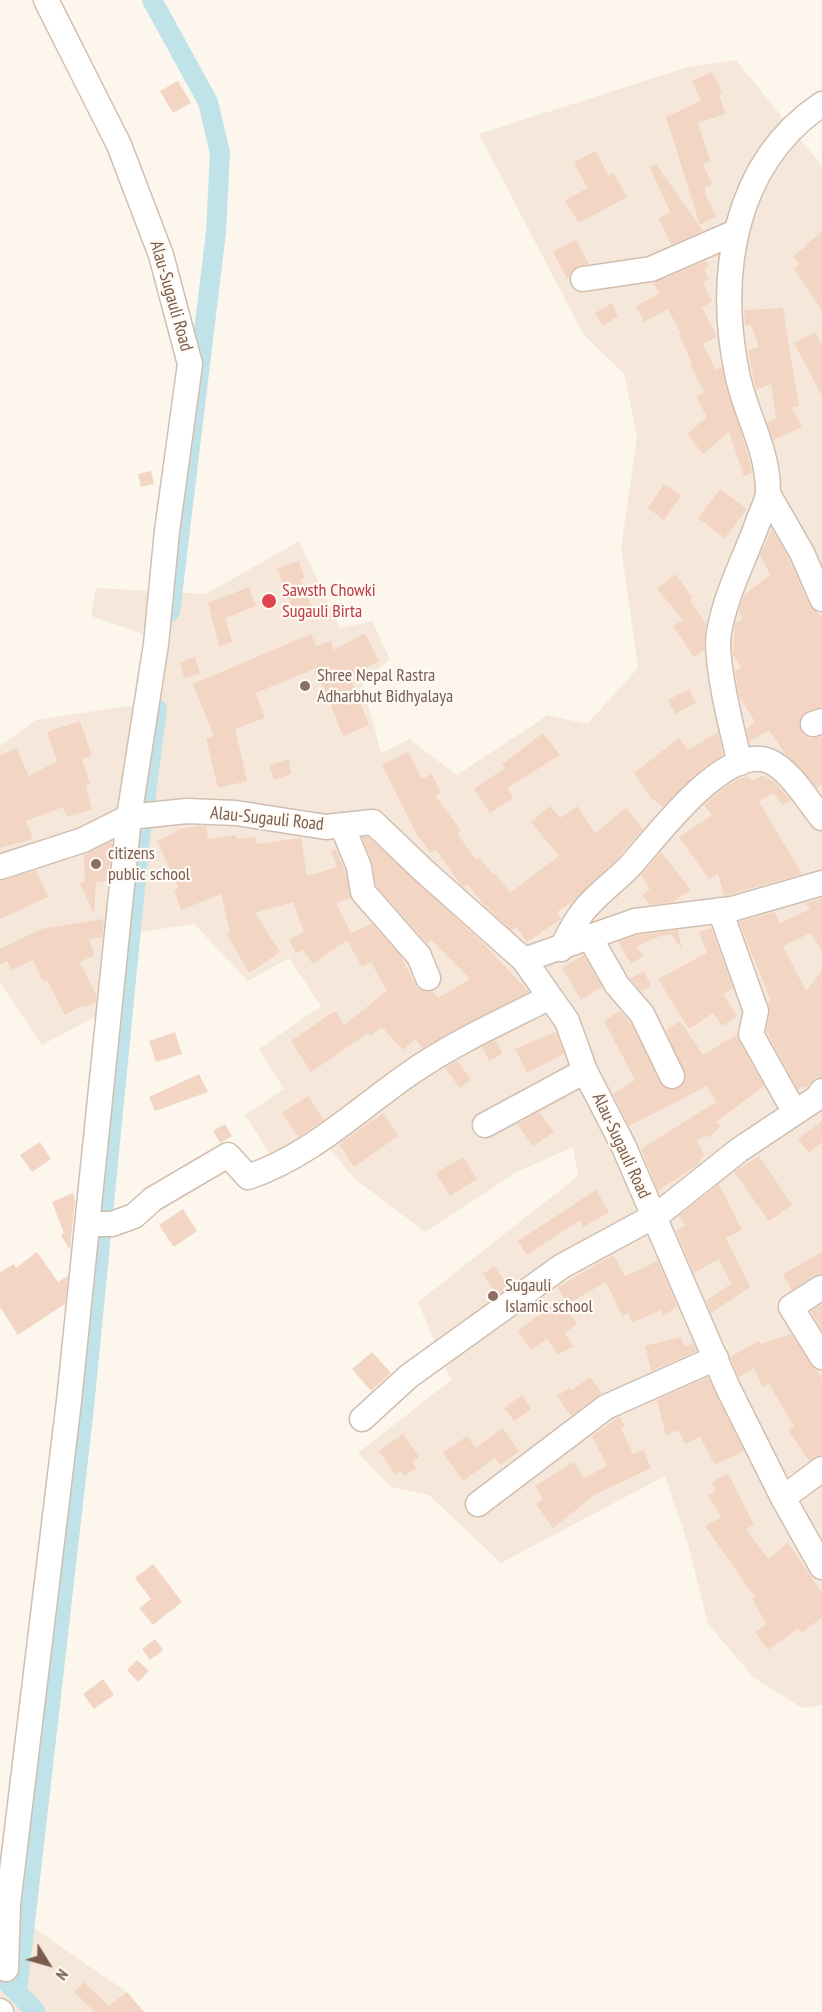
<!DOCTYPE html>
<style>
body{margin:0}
#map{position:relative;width:822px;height:2012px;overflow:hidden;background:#fdf6ec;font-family:"PT Sans Narrow",sans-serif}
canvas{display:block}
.north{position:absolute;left:18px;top:1934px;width:60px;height:60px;-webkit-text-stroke:4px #fffaf3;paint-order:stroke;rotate:127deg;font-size:16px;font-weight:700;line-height:24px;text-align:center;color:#7a5c4d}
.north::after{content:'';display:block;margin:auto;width:21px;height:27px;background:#7a5c4d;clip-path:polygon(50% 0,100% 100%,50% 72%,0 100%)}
</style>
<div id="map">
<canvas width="822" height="2012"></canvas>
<div class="north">N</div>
</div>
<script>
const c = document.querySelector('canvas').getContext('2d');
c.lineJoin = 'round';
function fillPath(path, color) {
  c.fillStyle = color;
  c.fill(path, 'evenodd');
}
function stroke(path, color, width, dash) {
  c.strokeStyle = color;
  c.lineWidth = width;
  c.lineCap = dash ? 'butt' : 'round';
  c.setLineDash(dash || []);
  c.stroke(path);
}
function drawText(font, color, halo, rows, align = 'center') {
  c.font = font + ' "PT Sans Narrow",sans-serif';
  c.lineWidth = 4.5;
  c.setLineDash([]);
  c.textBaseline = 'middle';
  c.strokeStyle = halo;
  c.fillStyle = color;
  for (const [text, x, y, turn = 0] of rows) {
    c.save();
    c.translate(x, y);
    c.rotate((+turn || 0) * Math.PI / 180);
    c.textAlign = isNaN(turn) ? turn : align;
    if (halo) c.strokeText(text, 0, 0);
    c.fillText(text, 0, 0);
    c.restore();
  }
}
fillPath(new Path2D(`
 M736,60L822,166V1705L802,1708L753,1677L708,1624L688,1544L665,1476L501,1563L429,1495L391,1487L358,1453L451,1380L418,1302L578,1176L573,1147L517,1172L425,1232L355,1179L319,1137L275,1162L245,1115L284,1089L259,1049L321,1006L289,958L248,981L194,924L140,932L112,1008L42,1045L0,983V746L36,720L134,705L146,635L91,616L96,588L206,594L299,541L340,628L372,621L390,659L362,682L381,753L409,739L457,775L548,715L587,724L638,668L621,548L637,437L624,374L583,334L479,134L688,67Z
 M0,1905L124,1990L140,2012H0Z`), '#f5e8da');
stroke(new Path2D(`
 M152,0L208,102L220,153L216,232L170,612
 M8,1983L36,2012
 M17,1992L84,1407L139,847L157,709`), '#bfe3e8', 20);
fillPath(new Path2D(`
 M712,72L722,92L719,94L725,114L698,123L710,161L703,164L712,184L705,187V194L716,216L700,225L666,117L701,101L692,81Z
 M178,81L191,103L173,113L160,91Z
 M596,151L608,175L613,173L627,197L579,223L565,201L587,188L574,162Z
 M656,164L703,231L671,245L659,218L670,212L650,167Z
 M822,231V311L794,269L799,264L793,257Z
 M576,240L589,264L575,268L567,279L553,252Z
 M706,261L709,266L704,269L709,279L703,282L712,302L702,307L717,337L703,344L716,370L722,367L750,463L752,473L744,476L729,432L703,454L687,434L707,417L696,396L704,392L690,364L692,363L679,335L681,334L668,309L644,322L636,306L660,293L653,283Z
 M612,303L618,316L603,326L595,313Z
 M783,308L799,406L791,407L802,427L773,440L767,422L776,418L771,384L756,390L748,351L759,347L751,325H745L744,310Z
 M815,332L822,345V396L794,343Z
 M151,471L154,484L141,487L138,474Z
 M664,484L681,496L664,520L648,508Z
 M720,489L747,509L725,538L698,518Z
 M772,529L789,559L809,605L822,617V707L808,711L799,722L804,735L811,738L822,736V785L817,788L787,756L769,730L749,742L746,729L755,722L739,696L736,676L735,671L742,667L733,656L735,624L743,618L739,612L744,595L770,575L760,555Z
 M299,561L305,578L300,580L315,613L296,618L277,568Z
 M675,574L693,598L690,600L706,624L704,650L694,657L673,626L683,620L657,589Z
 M249,587L256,606L225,618L232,642L219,646L208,603Z
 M365,633L379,661L350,676L369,725L343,736L316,668L256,693L265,718L235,729L247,781L218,788L206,738L214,736L193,684L311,634L316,646L331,641L334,650Z
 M195,657L200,674L184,678L180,662Z
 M689,689L696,703L675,714L668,700Z
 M80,721L92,756L82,759L90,784L86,785L92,810L67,816L63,807L26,821L33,839L0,848V756L16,748L29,776L57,761L47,732Z
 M718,732L723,755L703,768L663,806L652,799L634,773L679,738L688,750Z
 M543,733L560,755L507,788L513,798L490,813L474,789L505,768L502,764Z
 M408,752L422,779L432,774L441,793L435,796L461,830L457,833L476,860L479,857L493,875L495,873L510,893L559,856L531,822L550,806L560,818L577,806L595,833L626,808L643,829L615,861L572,902L557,912L561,919L527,942L516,927L512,931L484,905L468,884L464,887L461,885L436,850L431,853L416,833L382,765Z
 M289,759L291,774L274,780L269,765Z
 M763,775L774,782L791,801L783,805L773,793L759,802L802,874L724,896L718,874L709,879L679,837L712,815L704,805L721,790L739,779L747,776L752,781Z
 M197,826H206L208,839L236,835L237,839L255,837L256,844L301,838L307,876L337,867L331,851L336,849L345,871L351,898L336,903L351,933L372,924L399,954L417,987L426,992L432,991L438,998L470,979L431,940L428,944L376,886L372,862L362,837H368L480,940L529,992L422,1048L415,1039L403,1050L382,1027L371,1036L368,1033L311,1072L291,1041L335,1011L344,1025L387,991L371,962L362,967L347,940L313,964L303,950L296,953L289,940L304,932L293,902L255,913L280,952L249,973L227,934L230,933L221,894L181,910L174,890L179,888L157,841L176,832L175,830Z
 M112,841L108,881L96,882L94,914L80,884L85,881L84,855Z
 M661,852L691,890L672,902L650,905L642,895L650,889L641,875Z
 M36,870L48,897L0,919V881Z
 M822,898V951L810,933L783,946L806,991L822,971V1077L816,1078L806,1088L804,1086L798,1090L766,1031L770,1013L768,1002L771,1001L739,922L774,912L780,923L810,909L806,903Z
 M104,919L102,937L89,939L95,955L80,962L96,995V1002L85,1007L84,1005L65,1015L47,980L43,982L33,960L12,970L7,961L0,965V949L41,929Z
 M711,928L733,988L723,994L737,1016L722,1026L713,1013L689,1029L658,979L707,953L699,932Z
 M678,930L682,949L671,934L657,937L637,946L643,956L631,964L618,942L638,935Z
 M584,955L602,987L581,1000L562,968Z
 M644,971L651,986L641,991L630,978Z
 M620,1011L630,1022L665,1088L678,1089L686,1078L666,1030L680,1021L703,1055L736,1035L764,1086L716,1122L720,1126L709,1138L707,1135L697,1141L704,1155L697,1165L658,1191L641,1149L716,1102L707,1086L629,1126L613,1094L635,1080L604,1021Z
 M175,1032L182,1054L156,1062L149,1041Z
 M556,1032L564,1054L527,1073L515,1049Z
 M496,1040L502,1054L489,1061L482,1047Z
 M457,1061L471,1079L460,1088L445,1068Z
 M199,1074L208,1092L155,1111L149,1097Z
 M308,1096L324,1120L298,1137L282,1113Z
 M539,1112L554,1132L533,1146L517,1124Z
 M383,1113L398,1136L354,1167L339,1144Z
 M822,1121V1142L809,1153L798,1139Z
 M225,1124L232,1136L220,1143L213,1131Z
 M40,1142L51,1159L32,1172L20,1155Z
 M759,1156L792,1205L769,1221L734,1172Z
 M463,1157L477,1179L450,1196L436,1173Z
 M719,1184L742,1230L726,1238L750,1287L711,1313L706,1301L731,1284L719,1259L694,1273L676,1231L685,1225L679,1216Z
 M596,1190L609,1212L583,1227L580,1220L527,1255L518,1241Z
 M73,1193L75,1200L70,1250L61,1235L64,1233L52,1202Z
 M183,1209L197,1231L174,1247L159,1225Z
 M37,1252L58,1282L68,1276L65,1304L18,1335L0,1307V1272L14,1264L16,1268Z
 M822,1252V1274L813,1276L792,1290L783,1274Z
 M613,1255L625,1276L658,1261L677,1306L663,1317L661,1310L632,1323L628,1313L622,1316L606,1282L567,1304L558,1287Z
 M494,1266L509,1287L497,1295L483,1274Z
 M559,1300L577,1324L565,1333L574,1347L558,1354L547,1339L531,1350L518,1331Z
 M822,1304V1330L811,1311Z
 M791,1334L822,1378V1455L809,1461L788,1430L794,1426L769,1384L762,1387L754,1368L739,1377L730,1357L759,1341L761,1344Z
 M681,1337L684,1346L693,1343L697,1351L651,1371L645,1346Z
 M372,1352L391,1373L371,1391L352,1369Z
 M590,1377L602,1393L571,1416L557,1396L569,1388L572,1390Z
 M708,1377L744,1451L715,1465L700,1437L685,1444L678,1430L666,1436L657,1400Z
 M522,1395L531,1409L514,1421L504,1408Z
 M619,1417L625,1426L621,1428L633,1454L643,1450L651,1468L596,1494L553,1528L536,1504L543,1499L535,1486L574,1462L584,1478L607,1466L592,1436Z
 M503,1428L519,1451L501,1465L495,1458L463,1481L443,1453L467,1436L476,1448Z
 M403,1434L419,1457L412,1462L416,1468L404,1476L400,1471L395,1474L379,1451Z
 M728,1473L754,1525L746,1529L768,1559L788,1543L822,1593V1617L802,1633L798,1628L768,1650L755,1632L766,1624L752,1598L755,1597L705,1526L721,1517L708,1495L716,1490L711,1483Z
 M153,1564L182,1602L153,1625L139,1608L151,1599L135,1578Z
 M155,1639L163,1650L150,1660L142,1649Z
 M137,1660L149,1671L138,1682L127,1670Z
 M103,1679L114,1695L94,1709L83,1694Z
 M84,1982L109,2006L127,1992L144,2012H95L74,1992Z`), '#f3d5c3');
const minor = new Path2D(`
 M46,0L119,145L161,255L190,364L167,531L156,644L129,817L187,811L236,813L326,827L373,822L423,870L524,960L567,1021L585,1071L624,1147L728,1388L783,1498L822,1567
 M583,279L651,269L736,232
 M768,494L802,553L822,599
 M813,724L822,721
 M740,763C733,735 714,660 719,633C725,595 745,558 758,522C761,512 768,501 768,491C768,448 745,414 737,373C717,275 733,164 822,104
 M342,825L359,867L363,892L419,956L428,978
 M0,867L83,840L129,817
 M720,910L756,1011L751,1034L794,1111
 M589,936L617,985L642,1014L672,1076
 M561,949C567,938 572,927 579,917C592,897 615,882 631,865C656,837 725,743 769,761C790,770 807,800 822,818
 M524,960L635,921L732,909L822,883
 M485,1125L585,1071
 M88,1224H112L134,1216L153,1199L228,1155L248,1177C309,1157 357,1110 409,1074C453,1043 503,1021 550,997
 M821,1288L791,1307L822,1357
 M362,1419L409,1376L562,1266L660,1213L739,1150L817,1098L822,1091
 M783,1498L822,1469
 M478,1504L606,1407L716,1358
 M6,1969L8,1904L69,1401L129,817
 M0,2011L1,2012`);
stroke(minor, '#d1beb0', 27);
stroke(minor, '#fff', 24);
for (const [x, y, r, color] of [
 [269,601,8,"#e0444e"],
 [305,686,6,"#8d6e63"],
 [96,864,6,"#8d6e63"],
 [493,1296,6,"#8d6e63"]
]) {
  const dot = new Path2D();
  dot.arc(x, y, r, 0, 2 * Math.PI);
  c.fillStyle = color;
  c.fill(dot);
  stroke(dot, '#fffaf3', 2);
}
drawText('18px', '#7a5c4d', '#fffaf3', [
 ["Alau-Sugauli Road",171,296,74],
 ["Alau-Sugauli Road",267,819,6],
 ["Alau-Sugauli Road",621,1146,65]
]);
drawText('18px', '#be3a42', '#fffaf3', [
 ["Sawsth Chowki",282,591],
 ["Sugauli Birta",282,612]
], 'left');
drawText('18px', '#785e54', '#fffaf3', [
 ["Shree Nepal Rastra",317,676],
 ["Adharbhut Bidhyalaya",317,697],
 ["citizens",108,854],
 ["public school",108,875],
 ["Sugauli",505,1286],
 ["Islamic school",505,1307]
], 'left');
</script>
